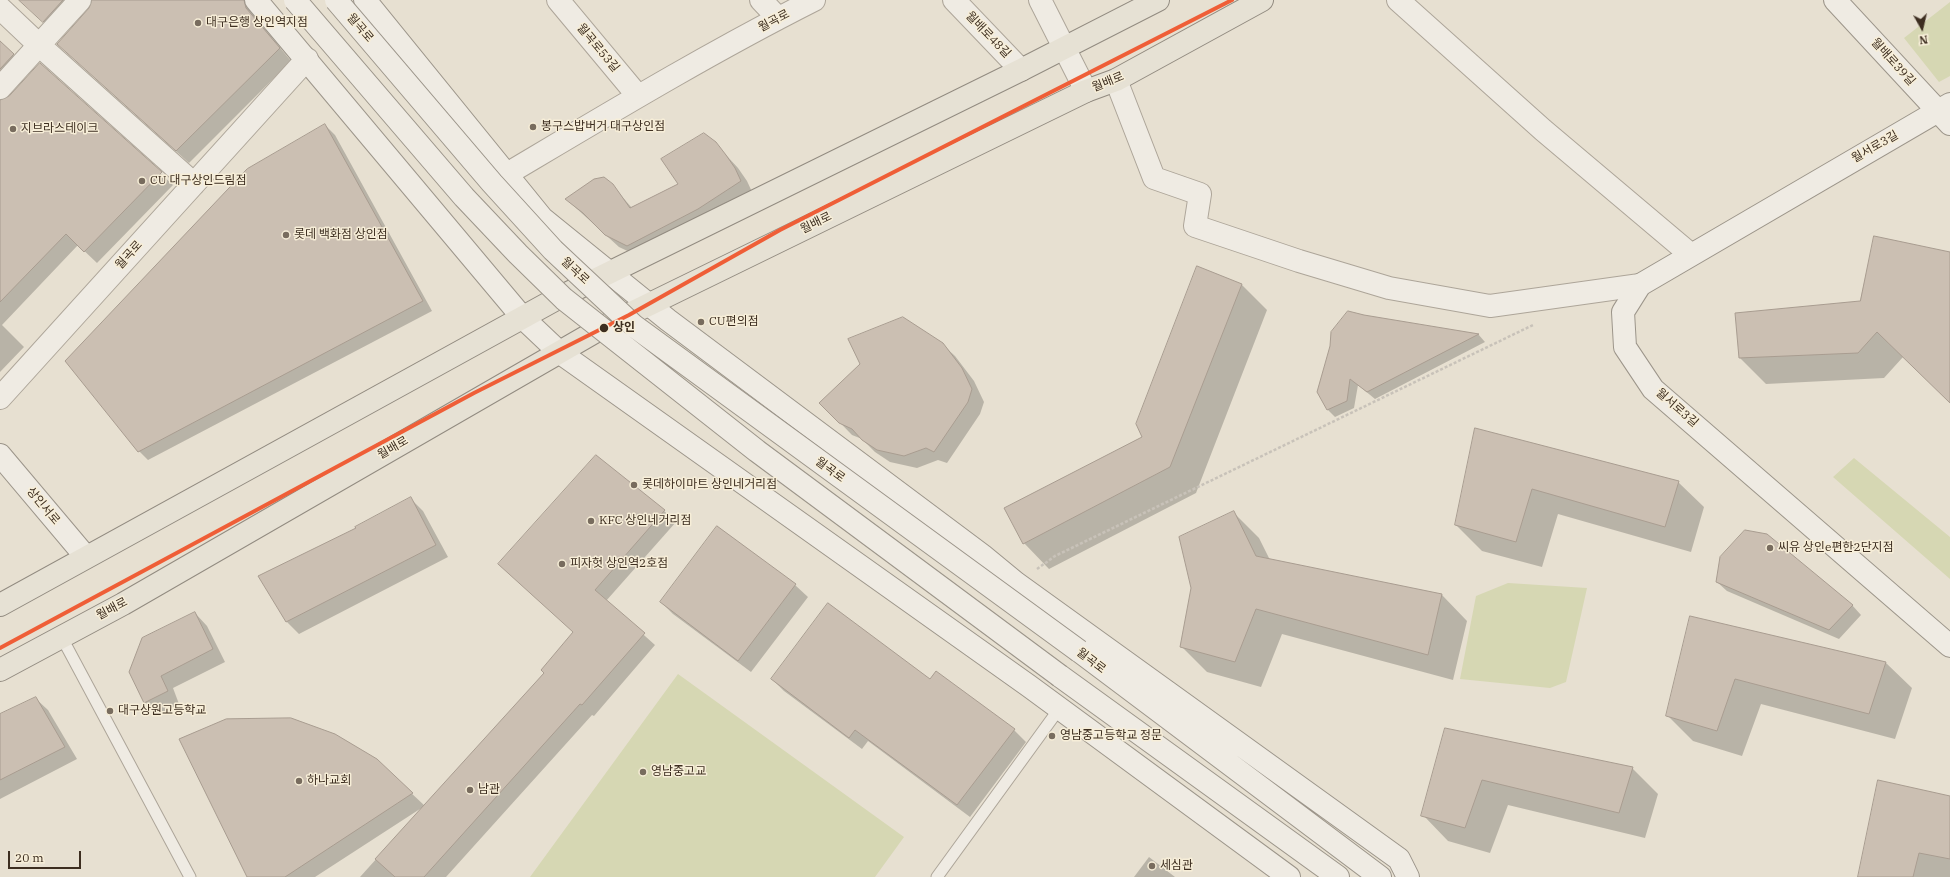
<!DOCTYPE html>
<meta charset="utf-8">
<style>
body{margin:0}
#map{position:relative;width:1950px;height:877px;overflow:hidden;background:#e7e0d1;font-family:"IBM Plex Serif",serif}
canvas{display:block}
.north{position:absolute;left:1902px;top:8px;width:40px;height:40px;-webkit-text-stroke:3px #f7eed8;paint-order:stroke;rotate:172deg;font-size:11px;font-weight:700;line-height:16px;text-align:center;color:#3d2e20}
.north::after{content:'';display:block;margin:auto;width:14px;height:18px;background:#3d2e20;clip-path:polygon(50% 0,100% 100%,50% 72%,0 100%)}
.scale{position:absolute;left:8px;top:851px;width:73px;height:18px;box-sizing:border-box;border:2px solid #3d2e20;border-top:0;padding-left:5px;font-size:12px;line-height:14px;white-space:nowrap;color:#3d2e20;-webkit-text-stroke:3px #f7eed8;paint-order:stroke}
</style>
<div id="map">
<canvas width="1950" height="877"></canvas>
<div class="north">N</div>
<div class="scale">20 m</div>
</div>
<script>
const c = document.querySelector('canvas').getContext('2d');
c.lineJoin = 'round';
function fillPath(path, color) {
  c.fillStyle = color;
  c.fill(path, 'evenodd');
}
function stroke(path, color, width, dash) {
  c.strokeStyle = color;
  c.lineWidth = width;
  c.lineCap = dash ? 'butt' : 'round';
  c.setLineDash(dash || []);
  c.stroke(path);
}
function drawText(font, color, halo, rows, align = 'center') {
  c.font = font + ' "IBM Plex Serif","Noto Sans KR",serif';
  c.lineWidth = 3;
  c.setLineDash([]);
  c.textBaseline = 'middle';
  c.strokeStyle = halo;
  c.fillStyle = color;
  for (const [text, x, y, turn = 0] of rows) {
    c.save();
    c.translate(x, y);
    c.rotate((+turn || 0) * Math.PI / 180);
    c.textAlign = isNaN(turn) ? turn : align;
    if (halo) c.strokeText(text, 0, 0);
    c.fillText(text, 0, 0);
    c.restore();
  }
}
fillPath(new Path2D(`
 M1950,2V76L1939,82L1904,38Z
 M1854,458L1950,537V579L1833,477Z
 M1508,583L1587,588L1566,682L1550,688L1460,679L1476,596Z
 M678,674L904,837L875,877H530Z`), '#d6d7b3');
fillPath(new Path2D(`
 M20,0H89L56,33Z
 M93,0H246L258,21L291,61L189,163L58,44L90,9Z
 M0,42L25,67L0,97Z
 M40,64L173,185L97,263L78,245L2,325L24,347L0,372V101L10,97Z
 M325,125L335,135L432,311L148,460L139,451Z
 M715,143L738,168L747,181L753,194L640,257L619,247L566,199L612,185L632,208L679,184Z
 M1950,253V402L1903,357L1884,378L1766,384L1740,358L1861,302Z
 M1242,285L1267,310L1196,493L1049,569L1024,543L1143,437Z
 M1478,334L1485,342L1375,399L1358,385L1354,408L1335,417L1327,409L1331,346Z
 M942,344L955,356L974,381L984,402L980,414L947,463L938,460L917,468L890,462L875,452L862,439L852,435L821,403Z
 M1475,429L1678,482L1704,507L1691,552L1558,514L1542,567L1482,551L1456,525Z
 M596,457L664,511L676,522L606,601L655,645L594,716L592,715L446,877H360L423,807L315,877H248L376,760L425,806L545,673L574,632Z
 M411,499L423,511L448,557L299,634L287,622L260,577L357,528Z
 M1233,512L1259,538L1270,560L1442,595L1467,621L1453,680L1282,634L1261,687L1207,672L1181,646L1192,588Z
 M718,527L795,585L808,597L751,672L673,614L661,602Z
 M1717,582L1852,605L1861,615L1839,639L1727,591Z
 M195,613L207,626L225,662L173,688L179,704L157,715L145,702Z
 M1691,618L1886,663L1912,688L1895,739L1761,704L1742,756L1693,741L1667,715Z
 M772,679L930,680L1014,730L1026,742L970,817L868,741L862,749L784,691Z
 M35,698L48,710L77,759L0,799V716Z
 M1446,729L1632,768L1658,794L1645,838L1508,805L1490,853L1448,841L1423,815Z
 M1950,797V877H1859Z
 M1149,857L1175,877H1134Z`), '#0003');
const building = new Path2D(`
 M19,0H63L43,22Z
 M92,0H244L246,8L280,48L176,151L57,44L89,8Z
 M0,41L14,54L0,69Z
 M40,63L162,172L84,252L66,234L0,302V100L9,96Z
 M325,124L423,301L138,452L65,361L247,169Z
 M704,133L716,142L726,155L735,168L741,181L698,209L627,246L605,235L583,213L565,199L594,179L604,177L613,184L630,208L678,184L661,159Z
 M1874,236L1950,252V403L1877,332L1858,353L1739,358L1735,313L1860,301Z
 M1197,266L1242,284L1170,467L1023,544L1004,508L1142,437L1136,424Z
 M1348,311L1364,315L1479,334L1367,392L1350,379L1347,401L1327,410L1317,392L1330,346L1331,332Z
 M903,317L943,343L962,368L972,389L968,402L934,452L926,448L904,456L877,450L862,440L852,429L839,423L819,403L860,364L848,339Z
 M1475,428L1679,481L1665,527L1532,489L1516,542L1455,525Z
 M596,455L665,510L595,590L645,633L582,705L580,704L424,877H395L375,859L544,673L541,670L573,632L498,564Z
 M411,497L436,545L286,622L258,576L356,528L355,527Z
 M1234,511L1256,556L1442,594L1428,655L1256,609L1235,662L1180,647L1191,588L1179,537Z
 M717,526L796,584L738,661L660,602Z
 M1745,530L1767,534L1853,605L1829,630L1716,582L1720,557Z
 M828,603L930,679L936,671L1015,729L957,805L855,730L849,738L771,679Z
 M195,612L213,649L161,676L168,691L144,703L129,672L142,638Z
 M1690,616L1886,662L1869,714L1735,679L1717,731L1666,716Z
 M36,697L65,747L0,780V714Z
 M291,718L335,734L377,759L413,793L285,877H247L179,739L226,719Z
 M1445,728L1633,767L1619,813L1482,780L1465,828L1421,816Z
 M1878,780L1950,796V859L1919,853L1913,877H1858Z`);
fillPath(building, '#cbbfb2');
stroke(building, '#a89c90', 1);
const lane = new Path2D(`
 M61,636L190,877
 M937,877L1059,709`);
const street = new Path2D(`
 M558,0L638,96
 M761,0L778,18
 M954,0L1021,70
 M1040,0L1086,91
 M1398,0L1543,130L1690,254
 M0,8L39,45L194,184
 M1116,80L1154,178L1200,194L1195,226L1299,261L1389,288L1490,306L1640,285
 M0,88L80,0
 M507,174C608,114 709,53 814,0
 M0,398L307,59`);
const secondary = new Path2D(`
 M256,0L522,317L559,352L1029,686L1289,877
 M365,0L542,218L668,320L982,555L1016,583L1399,859L1408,877
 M1835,0L1950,124
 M1950,104L1640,285L1623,312L1625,347L1653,389L1950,646
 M0,455L86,557
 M1079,651L1380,877
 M1060,676L1338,877`);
const primary = new Path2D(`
 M0,605L558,298L1021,70L1158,0
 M0,670L123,604L605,326L1086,91L1116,80L1262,0`);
stroke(lane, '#ada599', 13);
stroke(street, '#ada599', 24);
stroke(secondary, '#9c958a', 24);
stroke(primary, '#928b80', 24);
stroke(new Path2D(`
 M1037,569L1055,556L1533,325`), '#c8c2b9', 2.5, [3, 2]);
stroke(lane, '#efebe3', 11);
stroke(street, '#efebe3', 22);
stroke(secondary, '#efebe3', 22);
stroke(primary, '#e6e1d4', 22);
const secondaryBridge = new Path2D(`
 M295,0L464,197L518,254L564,299L757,451L1060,676
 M336,0L492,183L553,250L634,326L1079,651`);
stroke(secondaryBridge, '#9c958a', 24, []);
stroke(secondaryBridge, '#efebe3', 22);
stroke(new Path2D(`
 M0,648L474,393L629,315L780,230L1232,0`), '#ef5e37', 4);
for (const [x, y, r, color] of [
 [198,23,4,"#786c5e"],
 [533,127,4,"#786c5e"],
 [13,129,4,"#786c5e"],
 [142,181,4,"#786c5e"],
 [286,235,4,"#786c5e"],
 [701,322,4,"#786c5e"],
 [604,328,5,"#3d2e20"],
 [634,485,4,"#786c5e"],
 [591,521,4,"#786c5e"],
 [1770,548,4,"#786c5e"],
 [562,564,4,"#786c5e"],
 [110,711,4,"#786c5e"],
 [1052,736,4,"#786c5e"],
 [643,772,4,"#786c5e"],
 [299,781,4,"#786c5e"],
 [470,790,4,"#786c5e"],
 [1152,866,4,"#786c5e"]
]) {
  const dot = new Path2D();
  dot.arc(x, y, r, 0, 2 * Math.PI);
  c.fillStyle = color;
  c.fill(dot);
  stroke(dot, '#f7eed8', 1.5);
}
drawText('12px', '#3d2e20', '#f7eed8', [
 ["월곡로",774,21,-28],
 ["월곡로",360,28,49],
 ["월배로48길",988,35,46],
 ["월곡로53길",598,48,50],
 ["월배로39길",1893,62,48],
 ["월배로",1108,82,-22],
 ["월서로3길",1875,147,-30],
 ["월배로",816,223,-26],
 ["월곡로",129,255,-48],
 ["월곡로",575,271,43],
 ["월서로3길",1677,408,41],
 ["월배로",393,448,-30],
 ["월곡로",830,470,36],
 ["상인서로",43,506,50],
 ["월배로",112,609,-28],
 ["월곡로",1091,661,37]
]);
drawText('12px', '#3d2e20', '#f7eed8', [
 ["대구은행 상인역지점",206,23],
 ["봉구스밥버거 대구상인점",541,127],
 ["지브라스테이크",21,129],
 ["CU 대구상인드림점",150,181],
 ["롯데 백화점 상인점",294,235],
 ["CU편의점",709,322],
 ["롯데하이마트 상인네거리점",642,485],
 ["KFC 상인네거리점",599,521],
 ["씨유 상인e편한2단지점",1778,548],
 ["피자헛 상인역2호점",570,564],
 ["대구상원고등학교",118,711],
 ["영남중고등학교 정문",1060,736],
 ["영남중고교",651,772],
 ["하나교회",307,781],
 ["남관",478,790],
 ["세심관",1160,866]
], 'left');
drawText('bold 12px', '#3d2e20', '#f7eed8', [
 ["상인",613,328]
], 'left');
</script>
